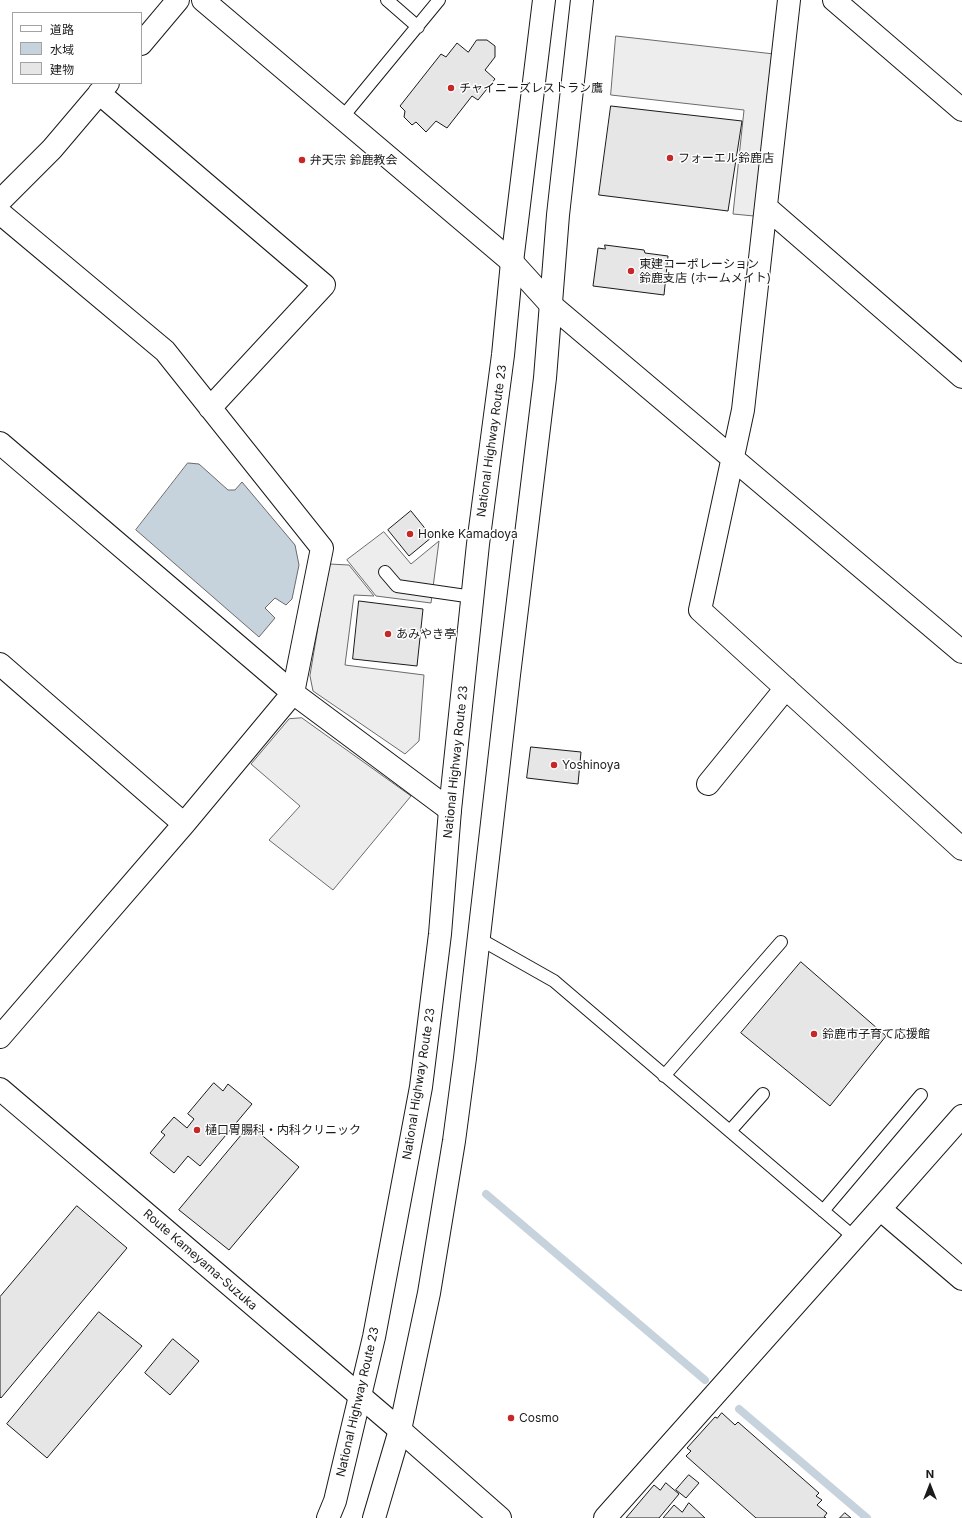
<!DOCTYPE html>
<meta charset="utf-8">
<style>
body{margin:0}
#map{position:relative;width:962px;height:1518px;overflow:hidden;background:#fff;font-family:Inter,"Noto Sans JP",sans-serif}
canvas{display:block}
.legend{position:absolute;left:12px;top:12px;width:130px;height:72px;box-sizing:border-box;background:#fff;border:1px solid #a3a3a3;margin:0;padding:5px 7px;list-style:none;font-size:12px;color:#1a1a1a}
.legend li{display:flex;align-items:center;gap:8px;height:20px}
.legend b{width:20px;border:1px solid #a3a3a3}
.north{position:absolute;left:910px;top:1466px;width:40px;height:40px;-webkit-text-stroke:3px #fff;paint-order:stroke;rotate:0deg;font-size:11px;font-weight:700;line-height:16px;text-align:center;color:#1a1a1a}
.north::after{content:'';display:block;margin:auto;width:14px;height:18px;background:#1a1a1a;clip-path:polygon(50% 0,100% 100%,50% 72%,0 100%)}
</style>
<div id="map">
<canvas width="962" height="1518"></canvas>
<ul class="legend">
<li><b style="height:5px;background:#fff"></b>道路</li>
<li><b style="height:11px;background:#c6d2dc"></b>水域</li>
<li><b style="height:11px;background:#e6e6e6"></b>建物</li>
</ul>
<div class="north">N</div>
</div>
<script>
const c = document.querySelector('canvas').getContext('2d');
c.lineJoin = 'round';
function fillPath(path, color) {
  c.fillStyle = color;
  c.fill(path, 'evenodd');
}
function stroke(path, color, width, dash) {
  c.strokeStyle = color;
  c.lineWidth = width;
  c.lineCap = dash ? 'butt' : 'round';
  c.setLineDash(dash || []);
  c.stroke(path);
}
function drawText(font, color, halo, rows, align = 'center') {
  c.font = font + ' Inter,"Noto Sans JP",sans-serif';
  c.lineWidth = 3;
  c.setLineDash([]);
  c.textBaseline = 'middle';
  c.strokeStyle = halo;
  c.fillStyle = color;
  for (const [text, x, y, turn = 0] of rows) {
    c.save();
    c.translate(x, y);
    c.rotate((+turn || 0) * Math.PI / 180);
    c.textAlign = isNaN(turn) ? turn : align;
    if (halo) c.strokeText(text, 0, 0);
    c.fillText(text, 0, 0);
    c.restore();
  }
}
const parking = new Path2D(`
 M616,36L774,54L754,216L733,214L744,110L611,95Z
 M384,532L411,564L439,541L431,603L376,596L347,560Z
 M329,564L349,565L374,596L354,595L345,665L424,675L419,741L405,754L313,691L310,676Z
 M302,718L411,796L333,890L269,840L300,806L251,764L289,719Z`);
fillPath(parking, '#ededed');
stroke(parking, '#6a6a6a', 1);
const water = new Path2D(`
 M188,463L199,464L228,490H235L242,482L295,545L299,565L292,599L286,605L275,598L265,608L275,618L259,637L136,530Z`);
fillPath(water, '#c6d2dc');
stroke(water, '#6a6a6a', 1);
stroke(new Path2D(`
 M486,1194L705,1380
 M739,1409L867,1518`), '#c6d2dc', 8);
const building = new Path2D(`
 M477,40H487L495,46V57L485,70L495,79L478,100L472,96L447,128L436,121L426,132L416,122L412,125L404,117L405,111L400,106L441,54L446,57L457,43L468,52Z
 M611,106L742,121L728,211L599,195Z
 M605,245L644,250L645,253L668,256L664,295L593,286L598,248L605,249Z
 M411,511L432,537L409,556L388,530Z
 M359,601L423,609L417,666L353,659Z
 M531,747L581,752L578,784L527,778Z
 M801,962L886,1036L830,1106L741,1033Z
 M214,1083L223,1091L228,1084L252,1104L200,1166L188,1156L174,1173L150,1153L165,1135L161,1132L174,1117L187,1128L194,1119L188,1114Z
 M250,1125L299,1167L229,1250L179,1210Z
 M77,1206L127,1248L1,1398L0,1397V1297Z
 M99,1312L142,1346L47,1458L7,1424Z
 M173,1339L199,1361L170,1395L145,1373Z
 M722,1413L735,1425L738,1422L819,1493L816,1496L822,1500L817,1505L827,1513L824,1517L826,1518H756L686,1456L691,1451L687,1448L715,1417L717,1418Z
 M689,1475L699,1483L686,1498L676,1490Z
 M666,1483L679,1494L659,1518H626L654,1485L660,1490Z
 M689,1503L705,1518H663L674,1505L682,1512Z
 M845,1513L851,1518H840Z`);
fillPath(building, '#e6e6e6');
stroke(building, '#1a1a1a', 1);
const lane = new Path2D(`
 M387,0L418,27
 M341,119L439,0
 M385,572L397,586L473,597
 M478,938L554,981L855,1238
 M664,1076L781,942
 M730,1131L763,1094
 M823,1211L921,1095`);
const street = new Path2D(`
 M789,0L743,410L700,610L962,849
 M834,0L962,110
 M141,44L178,0
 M99,93L324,285L210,408
 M0,201L52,149L108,83
 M766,207L962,377
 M0,213L165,351L322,548L293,693L184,824L0,1037
 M551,305L962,652
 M0,664L184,824
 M293,693L450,810
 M708,784L786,688
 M880,1209L962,1279
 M605,1518L880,1209L962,1116`);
const secondary = new Path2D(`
 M203,0L512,262L551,305
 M0,443L293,693
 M400,1430L500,1518`);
const primary = new Path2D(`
 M0,1089L400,1430`);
const highway = new Path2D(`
 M328,1518L335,1501L374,1337L421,1087L440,934L450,810L478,544L503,355L512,262L544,0
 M374,1518L400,1430L429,1293L454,1141L465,1058L509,675L545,378L558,215L582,0`);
stroke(lane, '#1a1a1a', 14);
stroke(street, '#1a1a1a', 24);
stroke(secondary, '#1a1a1a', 24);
stroke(primary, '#1a1a1a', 24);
stroke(highway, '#1a1a1a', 24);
stroke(lane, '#fff', 12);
stroke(street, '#fff', 22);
stroke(secondary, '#fff', 22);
stroke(primary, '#fff', 22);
stroke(highway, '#fff', 22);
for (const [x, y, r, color] of [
 [451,88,4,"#c62828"],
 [670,158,4,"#c62828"],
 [302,160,4,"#c62828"],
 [631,271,4,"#c62828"],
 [410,534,4,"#c62828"],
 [388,634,4,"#c62828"],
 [554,765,4,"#c62828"],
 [814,1034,4,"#c62828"],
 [197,1130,4,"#c62828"],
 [511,1418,4,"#c62828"]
]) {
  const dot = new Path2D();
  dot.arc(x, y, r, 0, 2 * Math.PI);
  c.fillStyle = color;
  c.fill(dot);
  stroke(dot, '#fff', 1.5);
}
drawText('12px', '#1a1a1a', '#fff', [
 ["チャイニーズレストラン鷹",459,88],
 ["フォーエル鈴鹿店",678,158],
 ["弁天宗 鈴鹿教会",310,160],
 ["東建コーポレーション",639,264],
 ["鈴鹿支店 (ホームメイト)",639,278],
 ["Honke Kamadoya",418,534],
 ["あみやき亭",396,634],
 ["Yoshinoya",562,765],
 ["鈴鹿市子育て応援館",822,1034],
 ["樋口胃腸科・内科クリニック",205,1130],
 ["Cosmo",519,1418]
], 'left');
drawText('12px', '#1a1a1a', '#fff', [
 ["National Highway Route 23",492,441,-82],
 ["National Highway Route 23",456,762,-84],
 ["National Highway Route 23",419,1084,-81],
 ["Route Kameyama-Suzuka",200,1260,41],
 ["National Highway Route 23",358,1402,-77]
]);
</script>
